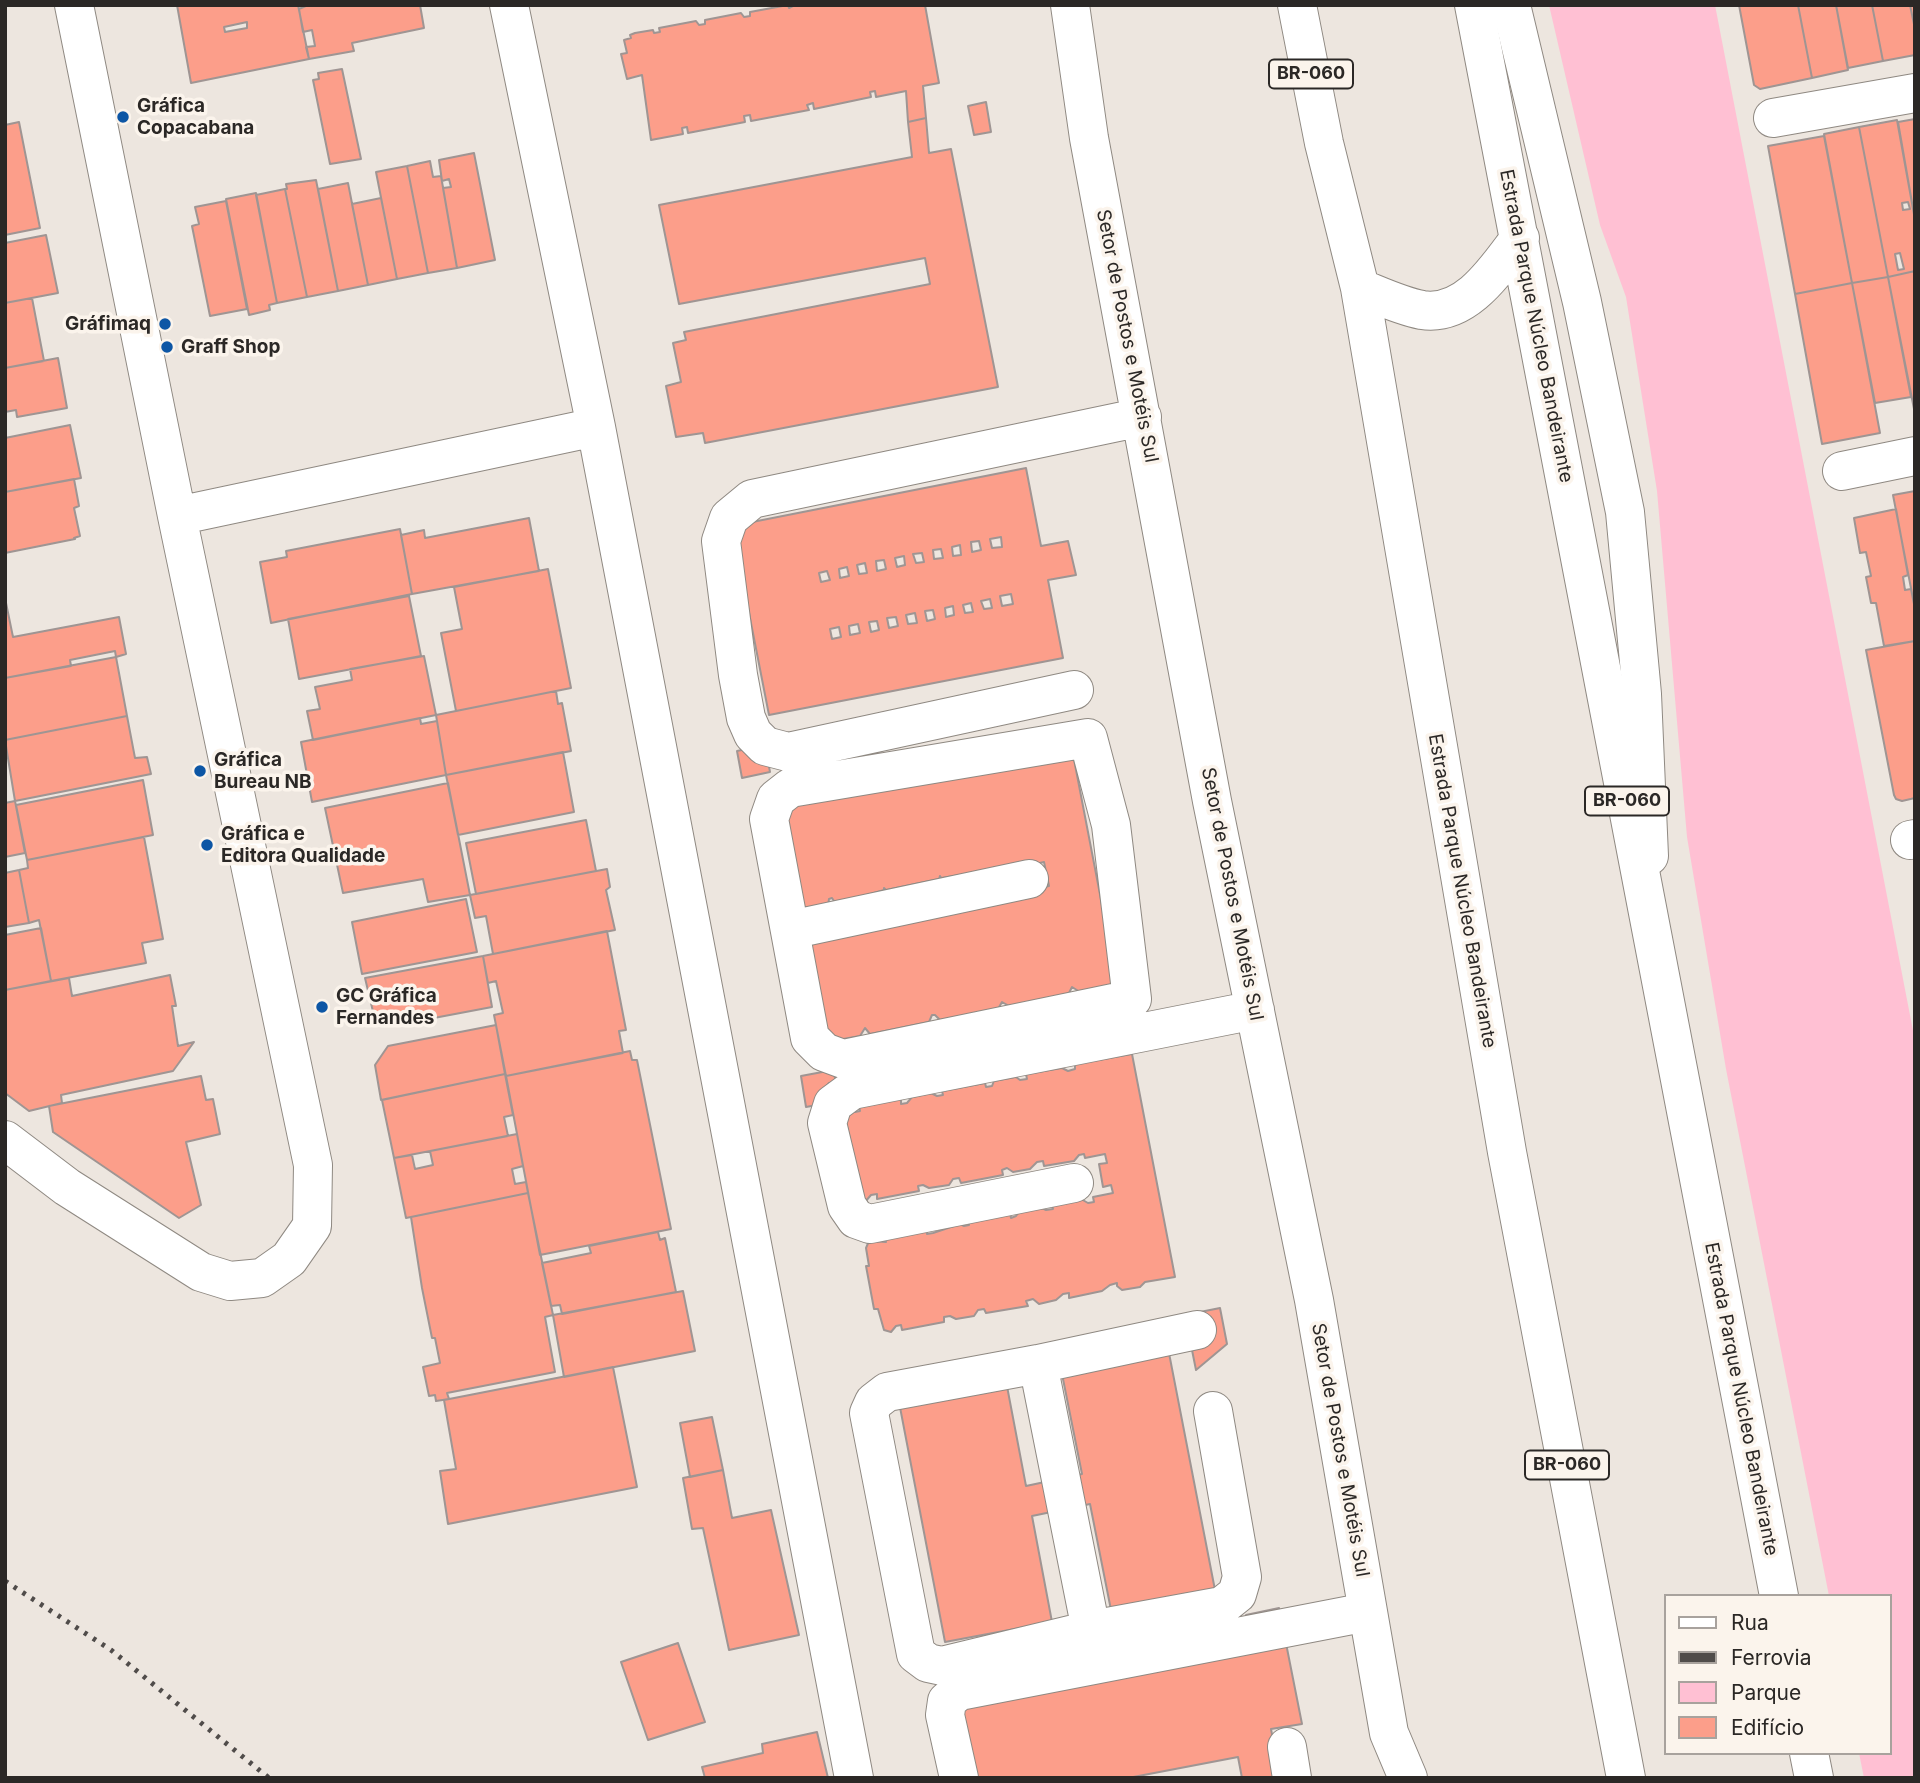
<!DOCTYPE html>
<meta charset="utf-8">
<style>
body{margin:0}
#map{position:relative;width:1920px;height:1783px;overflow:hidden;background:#ede6df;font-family:Inter,sans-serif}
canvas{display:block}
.frame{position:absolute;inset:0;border:7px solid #2b2826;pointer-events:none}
.legend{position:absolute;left:1664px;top:1594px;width:228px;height:161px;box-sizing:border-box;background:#fbf4ec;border:2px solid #a8a29d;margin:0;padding:9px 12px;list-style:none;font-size:21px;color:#2b2826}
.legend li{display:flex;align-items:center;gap:14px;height:35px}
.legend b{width:35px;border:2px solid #a8a29d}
</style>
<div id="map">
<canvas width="1920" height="1783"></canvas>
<div class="frame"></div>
<ul class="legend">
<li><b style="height:9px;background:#fff"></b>Rua</li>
<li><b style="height:9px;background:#504c4a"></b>Ferrovia</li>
<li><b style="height:19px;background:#ffc0d3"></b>Parque</li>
<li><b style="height:19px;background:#fc9e8a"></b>Edifício</li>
</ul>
</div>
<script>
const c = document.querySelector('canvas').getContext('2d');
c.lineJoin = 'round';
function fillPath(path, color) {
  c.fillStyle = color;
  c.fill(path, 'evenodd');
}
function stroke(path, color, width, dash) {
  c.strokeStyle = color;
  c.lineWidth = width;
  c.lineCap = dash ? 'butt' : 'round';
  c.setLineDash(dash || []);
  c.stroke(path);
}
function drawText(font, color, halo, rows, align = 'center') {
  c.font = font + ' Inter,sans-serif';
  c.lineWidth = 7;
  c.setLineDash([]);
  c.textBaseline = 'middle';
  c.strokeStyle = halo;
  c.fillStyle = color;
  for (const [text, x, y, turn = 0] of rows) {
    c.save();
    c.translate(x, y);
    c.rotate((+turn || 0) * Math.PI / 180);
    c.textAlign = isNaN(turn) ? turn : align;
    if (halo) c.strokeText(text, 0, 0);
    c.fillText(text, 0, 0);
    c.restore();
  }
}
fillPath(new Path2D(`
 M1549,5H1715L1915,1041V1778H1864L1859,1753H1890V1596H1829L1726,1069L1687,837L1657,491L1626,297L1600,225Z`), '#ffc0d3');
const building = new Path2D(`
 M177,5H298L309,59L191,83ZM247,22V28L225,32L224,27Z
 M308,5H420L424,28L352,43L354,51L309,59L306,47L315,46L312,30L303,32L299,9Z
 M788,5L789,8L795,5H925L939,83L923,86L926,118L908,122L906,91L876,97L875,91L870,92L871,97L814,109L813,103L807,105L809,110L751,121L750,115L744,116L745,122L688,133L687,127L682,128L683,134L651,140L642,75L627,79L621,54L627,53L624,40L631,38L630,35L635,33L653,30L654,33L660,32L659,28L696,21L699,25L705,24V20L741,13L744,17L750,16V12Z
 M1739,5H1798L1812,78L1760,89L1754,85Z
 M1798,5H1836L1848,70L1812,78Z
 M1836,5H1872L1883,61L1848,68Z
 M1872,5H1910L1915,29V55L1883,61Z
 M1910,5H1915V29Z
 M342,69L361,159L330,164L313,80L319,79L318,73Z
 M986,102L991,132L974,135L968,106Z
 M926,118L929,153L951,149L998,387L705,443L703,433L676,437L666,386L681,382L673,343L686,340L684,332L930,284L925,258L679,304L659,205L912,157L908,122Z
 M1915,119V220L1898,122Z
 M1897,120L1915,220V271L1888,277L1859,127ZM1908,202L1910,209L1903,210L1902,203ZM1900,253L1904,269L1898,270L1895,254Z
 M19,122L40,228L5,235V125Z
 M1859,127L1888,277L1852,283L1824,134Z
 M1824,136L1852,283L1795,294L1768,146Z
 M474,153L495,260L457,268L443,188L451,187L449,179L442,181L439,160Z
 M430,161L433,177L441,176L457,268L428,273L407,166Z
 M407,166L428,273L397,279L376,172Z
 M316,180L338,291L307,297L285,189H287L286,184Z
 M348,183L368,285L338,291L318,189Z
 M285,189L307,297L277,303L256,195Z
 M256,193L277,303L269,305L270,310L249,315L226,199Z
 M381,198L397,279L368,285L352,204Z
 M226,201L247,309L210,316L192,226L199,224L195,207Z
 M46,235L58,293L5,303V243Z
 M1915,271V414L1888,277Z
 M1888,277L1911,397L1875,403L1852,283Z
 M1852,283L1880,433L1822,444L1795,294Z
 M32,298L44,361L5,368V303Z
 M58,358L67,408L17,417L16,410L5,412V368Z
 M70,425L81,478L5,492V438Z
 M1026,468L1041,546L1068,541L1076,575L1048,580L1063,658L769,715L732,526ZM1001,537L1002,547L992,548L990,539ZM979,541L981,550L972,552L971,542ZM960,545L961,555L953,556L952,547ZM941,549L943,558L934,559L933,550ZM922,553L924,562L916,563L913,554ZM904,556L905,565L897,567L895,558ZM884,560L886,569L877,571L876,561ZM865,563L867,573L859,574L857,565ZM847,567L849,576L840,578L839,569ZM827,571L830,580L821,582L819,573ZM1011,594L1013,604L1002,606L1000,596ZM990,599L992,608L984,609L981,601ZM971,603L973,612L965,613L963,605ZM953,606L954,615L946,617L945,608ZM933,610L935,619L927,621L925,611ZM915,613L917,623L908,624L906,615ZM896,617L898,626L889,628L887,618ZM877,621L879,630L871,632L869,622ZM858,624L860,633L850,635L849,626ZM839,627L841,637L832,639L830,629Z
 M74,479L79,506L74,508L80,536L74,538L75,539L5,553V492Z
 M1915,491V609L1893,495Z
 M1896,509L1908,575L1903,577L1905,590L1911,589L1915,609V641L1884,646L1876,603H1871L1866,577L1871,576L1866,552L1860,553L1854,518Z
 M529,518L539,571L412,594L401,535L424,530L425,538Z
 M400,529L412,594L271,623L260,562L287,557L286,551Z
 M548,569L571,688L456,711L441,633L462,629L454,587Z
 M409,596L421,656L299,679L288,619Z
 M5,598L13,637L119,617L126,654L116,657L115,651L70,660L71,666L5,678Z
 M1915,641V798L1902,801L1896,799L1894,795L1866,650Z
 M424,656L436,715L313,740L307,711L320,709L315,687L352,680L350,669Z
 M116,657L127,716L5,740V678Z
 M556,691L558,704L562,703L571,751L446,775L436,715Z
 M127,716L135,758L147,757L151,774L15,801L5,740Z
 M420,718L421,724L437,721L446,775L312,802L301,742Z
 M765,745L770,772L742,778L737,751Z
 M1072,749L1108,936L1115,986L1080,992L1072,987L1068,995L1009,1006L1002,1002L998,1009L940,1020L935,1015H932L929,1022L870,1034L865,1028L860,1036L832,1041L827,1037L806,933L1049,886L1044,862L998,873L994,867L992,870L941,878L940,876L939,879L886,890L884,888V890L836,904L832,898L829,899L828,906L796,908L786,801Z
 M563,752L574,812L458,835L446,775Z
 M143,780L153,835L27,860L16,805Z
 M448,783L470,895L428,902L423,879L343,893L325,808Z
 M15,801L25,853L5,857V803Z
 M586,820L596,871L476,894L466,843Z
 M144,837L163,939L142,943L146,963L51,981L39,920L29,923L19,870L28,868L27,860Z
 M607,869L610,887L606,890L615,930L493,954L486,916L475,918L470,895Z
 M19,870L29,923L5,927V873Z
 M466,899L477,952L362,974L352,922Z
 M41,928L51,981L5,990V935Z
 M607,931L626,1030L619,1031L623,1053L506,1076L494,1015L503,1013L496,981L488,983L483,956Z
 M483,956L492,1007L418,1021L402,1014L375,1020L365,978Z
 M170,975L176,1006H172L178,1046L194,1042L173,1071L61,1095L62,1103L29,1111L5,1093V990L69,978L72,996Z
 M496,1025L505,1074L381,1100L375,1065L388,1046Z
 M630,1051L632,1060H637L671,1229L540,1255L506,1076Z
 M1132,1054L1175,1277L1145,1282L1140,1287L1122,1290L1117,1286V1283L1110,1285L1102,1291L1069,1298V1293L1063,1294L1056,1300L1039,1304L1033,1299L1026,1301L1028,1306L986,1313L984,1309L978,1310L974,1316L956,1319L950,1316L944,1317V1322L902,1330L901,1325L896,1326L891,1332L884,1330L878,1309H874L866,1266H869L866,1248L869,1241L886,1242L885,1237L926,1229L927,1234L933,1233L960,1224L964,1226L969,1225L968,1221L1010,1213L1011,1218L1016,1216L1019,1212L1042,1208L1046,1210L1053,1209L1052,1205L1081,1199L1088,1203L1094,1202L1093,1197L1113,1193L1111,1185L1103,1187L1099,1164L1107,1163L1105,1154L1085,1158L1084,1154L1079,1155L1074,1161L1044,1166L1043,1161L1037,1162L1030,1169L1013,1172L1007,1168L1002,1170L1003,1175L961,1183L959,1178L953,1179L949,1185L929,1188L923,1185L918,1186L919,1191L877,1199V1194L871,1195L865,1202L843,1110L853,1109L855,1112L860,1111L859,1106L901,1098V1104L907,1103L912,1097L931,1093L937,1096L943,1095L942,1091L985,1083L986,1087L992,1086L994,1081L1016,1077L1020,1080L1027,1079L1026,1074L1062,1068L1068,1071L1075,1069V1064Z
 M833,1070L836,1082L829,1083L816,1099L817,1105L806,1107L801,1076Z
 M505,1074L513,1115L504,1117L508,1136L394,1158L382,1100Z
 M201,1076L206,1100L213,1099L220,1134L186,1142L201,1205L179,1218L53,1132L49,1106Z
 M517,1134L523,1166L512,1169L515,1184L526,1182L528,1193L406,1218L394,1158L412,1155L415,1169L433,1165L430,1151Z
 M528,1193L553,1315L545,1317L555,1372L447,1393L449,1399L436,1401L435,1395L429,1396L423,1367L440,1363L435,1338H432L422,1288L411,1217Z
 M658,1232L660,1240L665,1238L676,1292L562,1314L560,1305L551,1306L542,1263L591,1253L589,1246Z
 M683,1291L695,1351L564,1377L553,1315Z
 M1220,1308L1227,1344L1196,1370L1185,1315Z
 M1168,1348L1215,1590L1111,1610L1090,1504L1032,1516L1052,1622L945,1642L899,1402L1006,1381L1026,1486L1082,1474L1061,1369Z
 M613,1367L637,1487L448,1524L440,1471L456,1469L444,1400Z
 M712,1417L723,1470L690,1477L680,1423Z
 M723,1470L732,1518L771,1510L799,1635L729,1650L703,1528L692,1529L683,1478Z
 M1279,1608L1302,1724L1271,1729L1280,1778H1242L1238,1757L1128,1778H968L954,1705L1253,1647L1246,1615Z
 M678,1643L705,1722L648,1740L621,1662Z
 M817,1732L828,1778H705L702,1767L763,1753L762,1744Z`);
fillPath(building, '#fc9e8a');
stroke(building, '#9f9593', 2);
const minor = new Path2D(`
 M509,5L596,427L854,1778
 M1070,5L1089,138L1212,801L1314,1300L1389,1733L1408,1778
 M1511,5L1582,302L1625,512L1642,694L1649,856
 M1773,118L1915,93
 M1842,471L1915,456
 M177,516L596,427
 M1074,690L788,752L765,746L753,734L746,718L738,675L721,541L729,518L752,499L1142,417
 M1088,738L1111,825L1132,999L843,1059L824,1052L810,1038L769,819L776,799L790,788Z
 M1910,840L1915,839
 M790,930L1029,879
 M5,1140L67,1187L201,1272L230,1281L262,1278L289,1259L312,1226L313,1165L177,516L74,5
 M1074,1183L870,1224L856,1219L847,1206L827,1123L833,1104L852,1090L1255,1010
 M1197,1330L1038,1364L887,1392L874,1402L869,1413L916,1654L928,1663L942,1666L1091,1630L1222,1606L1237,1594L1242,1577L1213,1411
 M1038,1364L1091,1630
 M1287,1747L1292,1778
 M959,1778L945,1715L947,1701L959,1691L1367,1612`);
const highway = new Path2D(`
 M1297,5L1324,143L1360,288L1507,1152L1626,1778
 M1474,5L1779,1596
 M1360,288C1380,296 1401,306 1422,310C1467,317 1497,268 1520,238
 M1809,1753L1814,1778`);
stroke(minor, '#8f8982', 40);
stroke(highway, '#8f8982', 40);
stroke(minor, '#fff', 38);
stroke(highway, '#fff', 38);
stroke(new Path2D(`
 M5,1581L111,1650L269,1778`), '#504c4a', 5, [3.5, 7]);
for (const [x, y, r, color] of [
 [123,117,7,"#0d56a5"],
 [165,324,7,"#0d56a5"],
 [167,347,7,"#0d56a5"],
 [200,771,7,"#0d56a5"],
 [207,845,7,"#0d56a5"],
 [322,1007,7,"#0d56a5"]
]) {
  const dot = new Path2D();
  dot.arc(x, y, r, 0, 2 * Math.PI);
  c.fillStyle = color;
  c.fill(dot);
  stroke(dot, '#fbf4ec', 2.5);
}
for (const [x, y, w] of [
 [1311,74,84],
 [1627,801,84],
 [1567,1465,84]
]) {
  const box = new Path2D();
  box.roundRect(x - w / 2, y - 14.5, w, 29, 5);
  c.fillStyle = '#fbf4ec';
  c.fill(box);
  stroke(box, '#2b2826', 2);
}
drawText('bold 18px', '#2b2826', null, [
 ["BR-060",1311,74],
 ["BR-060",1627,801],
 ["BR-060",1567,1465]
]);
drawText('bold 19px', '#2b2826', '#fbf4ec', [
 ["Gráfica",137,106],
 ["Copacabana",137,128],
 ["Gráfimaq",151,324,"right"],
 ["Graff Shop",181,347],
 ["Gráfica",214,760],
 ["Bureau NB",214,782],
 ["Gráfica e",221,834],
 ["Editora Qualidade",221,856],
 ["GC Gráfica",336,996],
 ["Fernandes",336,1018]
], 'left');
drawText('19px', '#2b2826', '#fbf4ec', [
 ["Estrada Parque Núcleo Bandeirante",1536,326,79],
 ["Setor de Postos e Motéis Sul",1127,336,79],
 ["Estrada Parque Núcleo Bandeirante",1462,891,80],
 ["Setor de Postos e Motéis Sul",1232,894,79],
 ["Estrada Parque Núcleo Bandeirante",1741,1399,79],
 ["Setor de Postos e Motéis Sul",1340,1450,80]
]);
</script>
